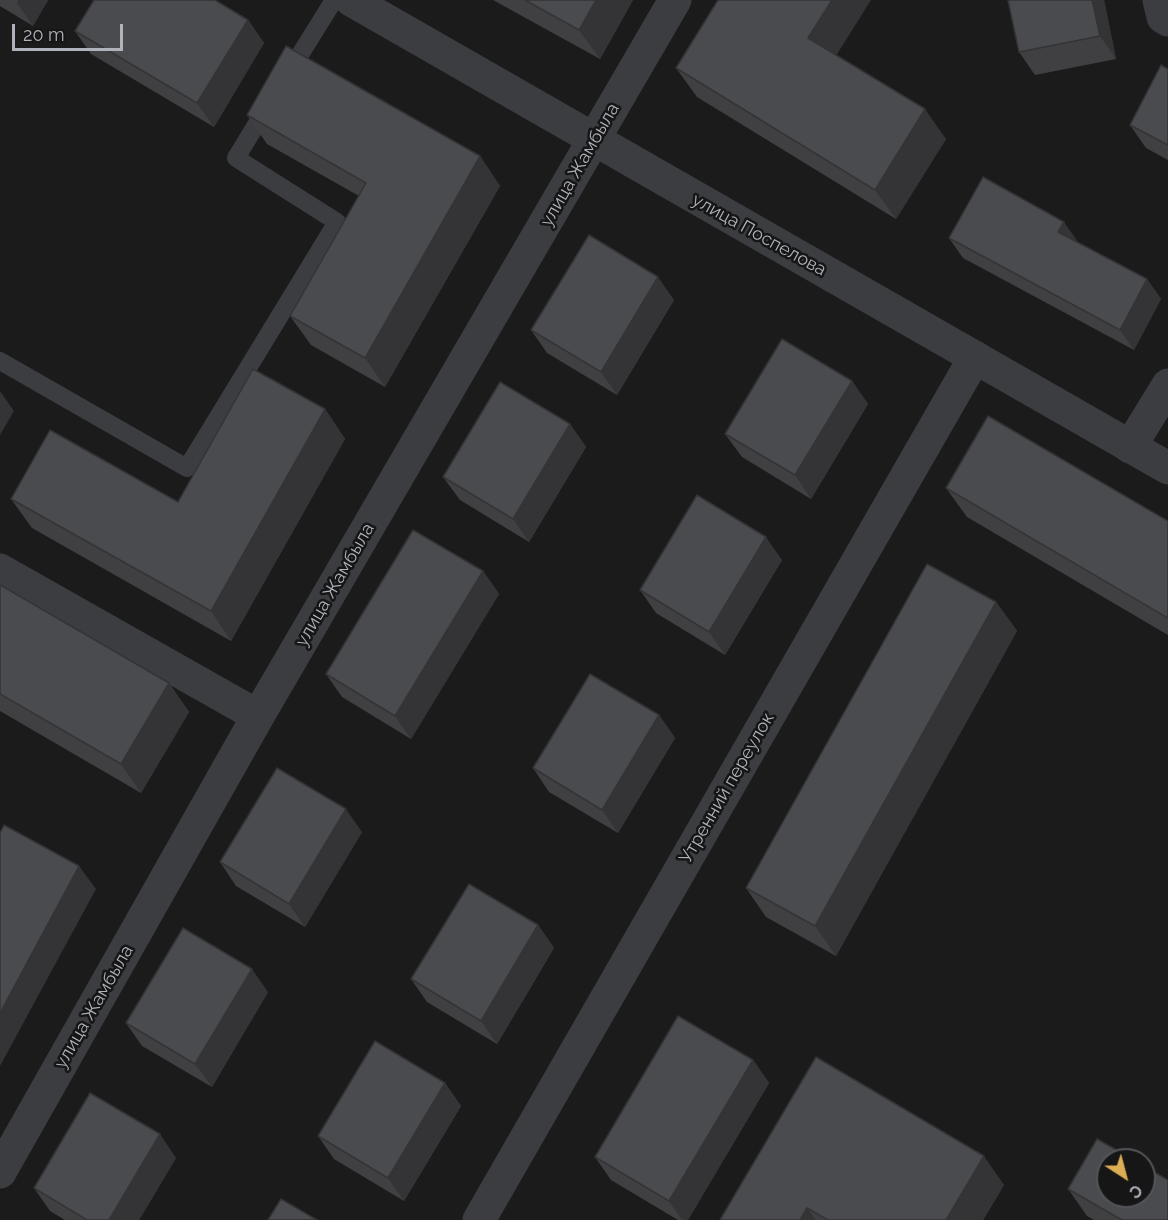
<!DOCTYPE html>
<meta charset="utf-8">
<style>
body{margin:0}
#map{position:relative;width:1168px;height:1220px;overflow:hidden;background:#1b1b1c;font-family:Raleway,sans-serif}
canvas{display:block}
.north{position:absolute;left:1096px;top:1148px;width:60px;height:60px;box-sizing:border-box;background:#161617;border:2px solid #535458;border-radius:50%;rotate:144deg;font-size:16px;font-weight:700;line-height:24px;text-align:center;color:#afb2ba}
.north::after{content:'';display:block;margin:auto;width:21px;height:27px;background:#dcae53;clip-path:polygon(50% 0,100% 100%,50% 72%,0 100%)}
.scale{position:absolute;left:12px;top:24px;width:111px;height:27px;box-sizing:border-box;border:3px solid #afb2ba;border-top:0;padding-left:8px;font-size:18px;line-height:21px;white-space:nowrap;color:#afb2ba;-webkit-text-stroke:4px #161617;paint-order:stroke}
</style>
<div id="map">
<canvas width="1168" height="1220"></canvas>
<div class="north">С</div>
<div class="scale">20 m</div>
</div>
<script>
const c = document.querySelector('canvas').getContext('2d');
c.lineJoin = 'round';
function stroke(path, color, width, dash) {
  c.strokeStyle = color;
  c.lineWidth = width;
  c.lineCap = dash ? 'butt' : 'round';
  c.setLineDash(dash || []);
  c.stroke(path);
}
function fillPath(path, color) {
  c.fillStyle = color;
  c.fill(path, 'evenodd');
}
function drawText(font, color, halo, rows, align = 'center') {
  c.font = font + ' Raleway,sans-serif';
  c.lineWidth = 5;
  c.setLineDash([]);
  c.textBaseline = 'middle';
  c.strokeStyle = halo;
  c.fillStyle = color;
  for (const [text, x, y, turn = 0] of rows) {
    c.save();
    c.translate(x, y);
    c.rotate((+turn || 0) * Math.PI / 180);
    c.textAlign = isNaN(turn) ? turn : align;
    if (halo) c.strokeText(text, 0, 0);
    c.fillText(text, 0, 0);
    c.restore();
  }
}
stroke(new Path2D(`
 M288,74L334,0
 M0,361L187,468L337,222L236,158L267,107`), '#3c3d41', 18);
stroke(new Path2D(`
 M1159,0L1163,17L1168,20
 M1130,447L1168,385
 M0,570L258,716
 M0,1172L258,716L675,0
 M479,1220L975,357`), '#3c3d41', 33);
stroke(new Path2D(`
 M351,0L1168,468`), '#3c3d41', 33);
fillPath(new Path2D(`
 M0,0H48L33,26L0,6Z
 M493,0H633L600,59Z
 M1104,0L1116,59L1035,75L1019,52Z
 M248,20L264,43L214,127L91,54L75,31Z
 M837,55L946,139L896,219L697,97L676,68Z
 M1168,69V160L1146,148L1130,125Z
 M247,115L480,156L500,186L385,387L311,345L290,316L359,196L267,144Z
 M949,238L1077,242L1147,279L1161,299L1134,350L963,258Z
 M674,300L617,395L547,353L531,330Z
 M852,381L868,404L811,499L742,457L725,434Z
 M325,409L345,439L231,641L32,528L11,499L178,502Z
 M570,424L586,447L529,542L460,500L443,477Z
 M946,488L1168,521V635L967,517Z
 M782,560L725,655L656,613L640,590Z
 M483,571L499,594L411,739L342,697L326,674Z
 M0,585L169,683L189,712L141,793L0,711Z
 M996,602L1017,631L836,956L766,917L746,888Z
 M659,715L675,738L618,833L549,792L533,768Z
 M362,832L305,927L236,886L220,862Z
 M538,925L554,948L497,1044L427,1002L411,979Z
 M268,992L212,1087L142,1046L126,1023Z
 M816,1057L1004,1185L983,1220H720Z
 M753,1060L769,1083L688,1220H678L611,1180L595,1157Z
 M445,1083L461,1106L404,1201L334,1159L318,1136Z
 M176,1158L139,1220H65L50,1211L34,1188Z
 M1068,1189L1168,1220H1094L1087,1216Z`), '#404043');
fillPath(new Path2D(`
 M18,0H48L33,26L17,3Z
 M596,0H633L600,59L579,30Z
 M832,0H871L829,67L808,38Z
 M1092,0H1104L1116,59L1100,36Z
 M248,20L264,43L214,127L197,103Z
 M925,109L946,139L896,219L875,190Z
 M480,156L500,186L385,387L365,358Z
 M1064,222L1078,242L1058,232Z
 M658,277L674,300L617,395L601,372Z
 M1147,279L1161,299L1134,350L1120,330Z
 M852,381L868,404L811,499L795,475Z
 M0,391L14,411L0,435Z
 M325,409L345,439L231,641L211,611Z
 M570,424L586,447L529,542L513,519Z
 M766,537L782,560L725,655L709,632Z
 M483,571L499,594L411,739L395,716Z
 M996,602L1017,631L836,956L815,926Z
 M169,683L189,712L141,793L121,764Z
 M659,715L675,738L618,833L602,810Z
 M346,809L362,832L305,927L289,904Z
 M79,866L96,889L0,1066V1013Z
 M538,925L554,948L497,1044L481,1021Z
 M252,969L268,992L212,1087L195,1064Z
 M753,1060L769,1083L688,1220H682L669,1201Z
 M445,1083L461,1106L404,1201L388,1178Z
 M160,1134L176,1158L139,1220H109Z
 M984,1156L1004,1185L983,1220H946Z
 M807,1208L816,1220H800Z`), '#343437');
const building = new Path2D(`
 M94,0H215L248,20L197,103L75,31Z
 M525,0H596L579,30Z
 M718,0H832L808,38L925,109L875,190L676,68Z
 M1008,0H1092L1100,36L1019,52Z
 M286,46L480,156L365,358L290,316L366,183L247,115Z
 M1161,65L1168,69V145L1130,125Z
 M983,177L1064,222L1058,232L1147,279L1120,330L949,238Z
 M589,235L658,277L601,372L531,330Z
 M782,339L852,381L795,475L725,434Z
 M253,369L325,409L211,611L11,499L50,430L178,502Z
 M500,382L570,424L513,519L443,477Z
 M988,416L1168,521V618L946,488Z
 M697,495L766,537L709,632L640,590Z
 M413,530L483,571L395,716L326,674Z
 M927,564L996,602L815,926L746,888Z
 M0,585L169,683L121,764L0,694Z
 M590,674L659,715L602,810L533,768Z
 M277,768L346,809L289,904L220,862Z
 M4,825L79,866L0,1013V833Z
 M469,884L538,925L481,1021L411,979Z
 M183,928L252,969L195,1064L126,1023Z
 M678,1016L753,1060L669,1201L595,1157Z
 M375,1041L445,1083L388,1178L318,1136Z
 M816,1057L984,1156L946,1220H828L807,1208L800,1220H720Z
 M90,1093L160,1134L109,1220H87L34,1188Z
 M1097,1139L1134,1160H1108V1196H1144V1166L1168,1180V1220H1122L1068,1189Z
 M281,1199L317,1220H268Z`);
fillPath(building, '#4a4b4e');
stroke(building, '#343437', 1.5);
drawText('18px', '#afb2ba', '#161617', [
 ["улица Жамбыла",580,165,-60],
 ["улица Поспелова",759,235,29],
 ["улица Жамбыла",335,585,-60],
 ["Утренний переулок",727,788,-60],
 ["улица Жамбыла",94,1007,-60]
]);
</script>
